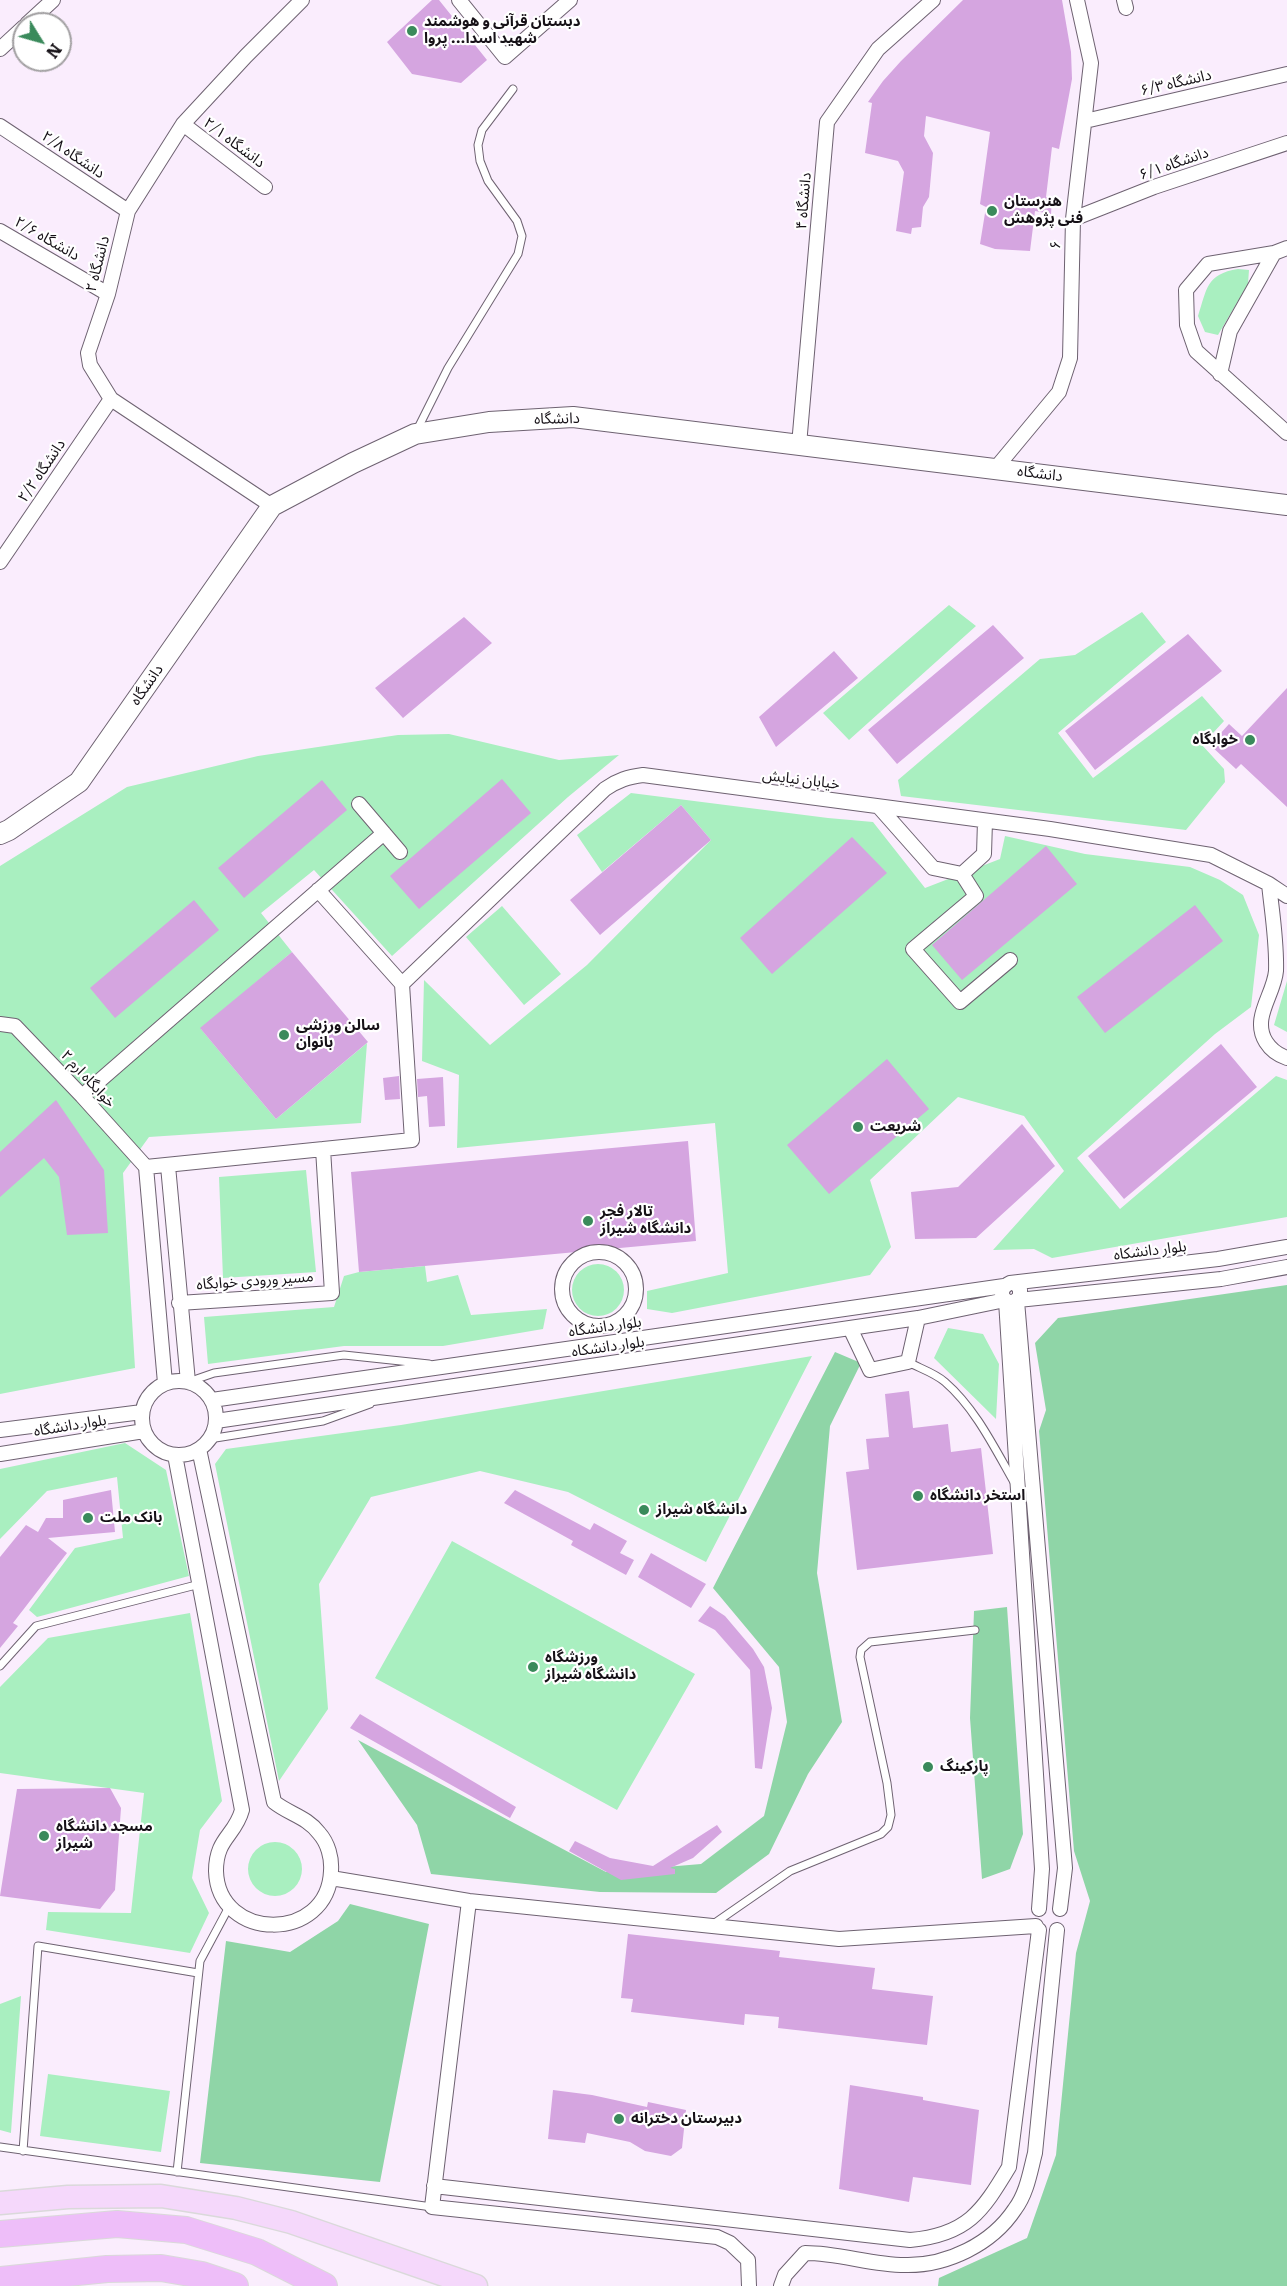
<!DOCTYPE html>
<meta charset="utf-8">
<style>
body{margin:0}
#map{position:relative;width:1287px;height:2286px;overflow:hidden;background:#faedfd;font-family:Literata,serif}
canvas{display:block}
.north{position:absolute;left:12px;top:12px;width:60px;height:60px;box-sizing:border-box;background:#fff;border:2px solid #a2a0a2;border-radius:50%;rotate:127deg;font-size:16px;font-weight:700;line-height:24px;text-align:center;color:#161117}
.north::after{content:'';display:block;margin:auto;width:21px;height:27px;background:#3a8a5b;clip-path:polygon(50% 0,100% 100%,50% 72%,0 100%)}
</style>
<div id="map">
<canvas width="1287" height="2286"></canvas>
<div class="north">N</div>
</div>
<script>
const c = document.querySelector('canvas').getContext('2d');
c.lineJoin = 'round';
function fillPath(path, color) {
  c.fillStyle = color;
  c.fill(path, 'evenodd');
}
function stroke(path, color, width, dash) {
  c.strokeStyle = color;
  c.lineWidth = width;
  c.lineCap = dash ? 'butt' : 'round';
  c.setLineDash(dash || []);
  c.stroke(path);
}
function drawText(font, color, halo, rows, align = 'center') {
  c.font = font + ' Literata,"Noto Sans Arabic",serif';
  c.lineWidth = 4.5;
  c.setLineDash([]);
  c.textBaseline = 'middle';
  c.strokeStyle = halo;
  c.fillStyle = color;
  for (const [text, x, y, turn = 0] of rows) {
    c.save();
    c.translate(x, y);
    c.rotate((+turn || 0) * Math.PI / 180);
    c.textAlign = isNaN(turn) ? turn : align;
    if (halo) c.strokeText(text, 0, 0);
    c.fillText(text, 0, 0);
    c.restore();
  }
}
fillPath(new Path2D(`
 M1238,269L1249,270L1248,284L1218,335L1205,332L1198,316C1207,289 1206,274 1238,269Z
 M949,605L976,626L849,740L823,713Z
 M1142,612L1166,642L1058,733L1093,778L1202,696L1224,721L1202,745L1224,769L1225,782L1186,830L901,796L898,780L1040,659L1075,655Z
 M449,734L559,760L619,755L568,797L392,956L314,870L261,913L292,952L201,1029L276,1119L367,1043L361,1123L149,1137L123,1173L135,1368L0,1394V866L127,787L258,756L398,735Z
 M631,793L828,818L873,822L925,888L1000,859L1005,836L1085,854L1190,867L1220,880L1243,895L1259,935L1251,1007L1215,1034L1077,1158L1120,1209L1276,1076L1287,1080V1217L1052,1258L1034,1249L993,1250L1064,1171L1024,1116L958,1097L870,1180L891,1247L870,1275L672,1313L647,1309V1291L728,1273L715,1123L457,1148L459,1075L422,1061L424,980L490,1045L587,965L711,840L681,805L602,872L577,835Z
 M502,906L561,974L524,1005L466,937Z
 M1287,981V1032L1274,1025Z
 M306,1170L316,1272L223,1278L219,1177Z
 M572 1290a26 26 0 1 1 52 0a26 26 0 1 1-52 0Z
 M425,1266L427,1282L458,1275L471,1315L547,1309L543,1329L443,1346H344L208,1364L204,1317L334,1307L344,1276L359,1272Z
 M948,1328L983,1334L999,1364L996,1419L934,1358Z
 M812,1356L706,1562L568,1492L480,1471L371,1497L319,1584L328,1709L279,1781L215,1464L226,1449L401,1425Z
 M125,1443L166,1470L189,1576L37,1617L29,1610L75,1548L123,1538L117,1477L47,1491L0,1539V1469Z
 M452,1541L695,1674L617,1810L375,1678Z
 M190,1613L222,1801L200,1830L192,1878L209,1913L190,1953L46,1930L48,1912L131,1913L144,1793L0,1773V1687L48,1638Z
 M248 1869a27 27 0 1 1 54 0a27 27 0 1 1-54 0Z
 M21,1996L11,2132V2133L0,2130V2004Z
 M48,2074L170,2091L161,2152L40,2136Z`), '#a9efc0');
fillPath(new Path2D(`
 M1287,1285V2286H938L939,2278L1027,2238L1056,2155L1076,1953L1090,1901L1074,1851L1039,1431L1046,1410L1035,1343L1058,1318Z
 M835,1352L861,1363L830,1426L817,1573L842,1722L808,1774L769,1854L716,1893L600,1892L431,1874L417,1825L358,1740L606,1872L701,1864L764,1816L787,1722L779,1667L713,1588Z
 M1007,1607L1023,1834L1010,1869L982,1879L970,1718L974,1611Z
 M350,1904L429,1924L380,2182L200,2163L226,1941L290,1952L338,1921Z`), '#8fd5a7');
fillPath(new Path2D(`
 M432,0H439L487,60L461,83L412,74L387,42Z
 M963,0H1062L1071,52L1072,79L1059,149L1052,147L1046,197L1052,198L1051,214L1035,211L1030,251L995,249L980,244L986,207L980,204L990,132L926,116L924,136L933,153L929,197L923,207L921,227L912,228L911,234L896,231L904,172L898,161L865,153L872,103L868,102L883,81L901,61Z
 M464,617L492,643L403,718L375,688Z
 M993,625L1024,658L897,764L868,730Z
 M1188,634L1222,671L1095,770L1065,731Z
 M834,651L858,678L776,747L759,717Z
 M1287,688V807L1241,764L1236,769L1210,745L1229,724L1242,736Z
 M502,779L531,813L419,909L390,876Z
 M322,780L347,810L244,898L218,868Z
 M681,805L711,840L600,935L570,900Z
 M852,837L887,873L772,974L740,938Z
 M1046,846L1077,884L962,980L932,945Z
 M194,900L219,930L115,1018L90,988Z
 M1195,905L1223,941L1105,1033L1077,997Z
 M292,952L368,1042L276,1119L200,1028Z
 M1221,1044L1257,1087L1124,1199L1088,1156Z
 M887,1059L929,1109L829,1194L787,1145Z
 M399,1076L400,1099L385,1100L383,1078Z
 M443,1077L445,1126L429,1127L427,1096L418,1097L417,1079Z
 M56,1100L104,1170L108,1233L67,1235L59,1177L44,1158L0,1197V1152Z
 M1022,1124L1055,1166L976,1238L915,1239L911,1192L958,1187Z
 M688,1141L696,1241L359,1272L351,1172Z
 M909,1391L913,1428L948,1424L951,1452L981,1448L993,1554L857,1570L846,1472L869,1469L866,1439L889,1437L885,1394Z
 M111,1490L115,1532L48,1538L67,1553L13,1623L18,1626L0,1648V1557L26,1525L38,1532L46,1518H63V1500Z
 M515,1490L590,1530L594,1523L627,1541L620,1553L634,1560L626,1575L571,1545L573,1541L504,1503Z
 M651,1553L706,1584L691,1608L638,1577Z
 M710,1606L725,1616L753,1649L764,1667L772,1708L762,1769L755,1768L750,1670L715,1630L698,1621Z
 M360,1714L516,1807L510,1818L350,1728Z
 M110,1788L121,1808L115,1890L100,1909L0,1896L17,1789Z
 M717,1825L722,1832L693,1858L670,1868L675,1869V1874L621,1880L569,1851L575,1841L610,1858L653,1866Z
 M628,1934L780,1951L779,1957L875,1968L872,1989L933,1996L927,2045L778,2028L779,2017L745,2014L744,2025L631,2012L633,1999L621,1998Z
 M850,2085L923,2097V2100L979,2110L971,2185L913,2177L909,2202L839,2189Z
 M553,2090L592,2095L647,2107L648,2102L686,2110L682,2148L671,2156L645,2151L630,2142L587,2133L585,2143L548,2139Z`), '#d5a5e0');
const lane = new Path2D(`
 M416,432L448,368L518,254L522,236L517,221L488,181L480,161L478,145L482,130L513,89
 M908,1362C919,1368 935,1373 945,1382C975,1408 994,1447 1014,1482
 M188,1382L214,1373L344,1355L429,1364
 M209,1439L323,1421L370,1404
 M0,1666L36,1626L200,1584
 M712,1925L790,1871L881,1834L888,1827L891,1815L887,1783L860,1657L861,1650L870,1642L975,1630
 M0,2147L432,2207
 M23,2151L38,1946L198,1973
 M177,2172L200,1961L230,1905`);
const street = new Path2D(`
 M459,0L505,57L570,0
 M1124,0L1126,8
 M27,24L53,0
 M0,49L24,27
 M1085,121L1287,74
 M183,124L265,187
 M0,126L128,211
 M1073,219L1154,187L1287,143
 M0,231L108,294
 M1287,248L1274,253L1208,264L1186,290L1187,325L1196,351L1287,433
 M1220,374L1230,331L1274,253
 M799,445L827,122L878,49L933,0
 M995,469L1059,392L1070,358L1073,219L1091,63L1077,0
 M272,506L111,399L90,365L88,353L108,294L128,211L183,124L246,56L302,0
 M0,562L111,399
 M359,804L400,852
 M879,807L933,868L962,874L984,854L985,821
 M962,874L976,896L913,949L960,1002L1010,960
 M1269,884C1272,913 1277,942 1276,971C1274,995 1251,1018 1266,1042C1271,1050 1278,1055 1287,1058
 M402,984L605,789C618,780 628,777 643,775L1050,829L1211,855L1269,884L1287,896
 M0,1024L15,1026L82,1096L146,1167
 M82,1096L384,833
 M168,1166L188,1382
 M146,1167L412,1140L402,984L318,890
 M146,1167L165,1383
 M562 1289a37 37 0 1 1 74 0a37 37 0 1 1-74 0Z
 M1016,1284L1020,1289V1297L1014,1302C1001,1303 997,1289 1010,1283L1218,1259L1287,1247
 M1018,1300L1221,1279L1287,1267
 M1006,1301L1042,1869L1039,1909
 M1017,1301L1065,1868L1060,1909
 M179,1303L332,1293L323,1149
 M850,1328L870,1370L908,1362L918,1318
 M142 1418a37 37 0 1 1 74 0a37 37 0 1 1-74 0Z
 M212,1400L1004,1286
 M216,1421L918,1318L1005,1300
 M0,1430L142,1412
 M0,1454L144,1431
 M175,1455L242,1810C235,1836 216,1838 216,1871C218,1942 328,1943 331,1871C332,1858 328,1843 319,1833C307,1817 289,1814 274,1802L199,1449
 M331,1878L469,1901L839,1939L1036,1926
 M469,1901L432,2207L717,2237L730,2243L748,2260L749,2286
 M434,2186L910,2240C967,2235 982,2212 1009,2167L1039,1930
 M781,2286L785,2275L805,2253C840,2253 871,2265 905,2265C947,2266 992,2244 1015,2209C1027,2193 1030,2172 1035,2153L1057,1930`);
const secondary = new Path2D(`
 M0,834L9,830L79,782L272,506L353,463L415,434L489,422L573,417L1287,505`);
const primary = new Path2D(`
 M0,2203L68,2197L161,2196L236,2208L291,2222L476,2286`);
const highway = new Path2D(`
 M0,2234L117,2224L186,2230L257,2252L324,2286
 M0,2280L107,2269L161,2268L202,2275L235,2286`);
stroke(lane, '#6e6271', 9);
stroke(street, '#6e6271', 16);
stroke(secondary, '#6e6271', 22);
stroke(primary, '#dad9da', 25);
stroke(highway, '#dad9da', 28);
stroke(lane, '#fff', 7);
stroke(street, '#fff', 14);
stroke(secondary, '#fff', 20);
stroke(primary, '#f5d8fb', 22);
stroke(highway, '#eebef9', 26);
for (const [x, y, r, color] of [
 [412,31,6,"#3a8a5b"],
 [992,211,6,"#3a8a5b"],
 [1250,740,6,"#3a8a5b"],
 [284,1035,6,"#3a8a5b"],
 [858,1127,6,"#3a8a5b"],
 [588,1221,6,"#3a8a5b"],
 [918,1496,6,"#3a8a5b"],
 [644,1510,6,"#3a8a5b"],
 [88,1518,6,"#3a8a5b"],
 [533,1667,6,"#3a8a5b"],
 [928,1767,6,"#3a8a5b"],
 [44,1836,6,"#3a8a5b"],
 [619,2119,6,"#3a8a5b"]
]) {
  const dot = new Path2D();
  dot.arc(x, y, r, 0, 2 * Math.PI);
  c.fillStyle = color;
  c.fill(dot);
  stroke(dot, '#fff', 2);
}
drawText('bold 15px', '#161117', '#fff', [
 ["دبستان قرآنی و هوشمند",424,22],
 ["شهید اسدا... پروا",424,39],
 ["هنرستان",1004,202],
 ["فنی پژوهش",1004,219],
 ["خوابگاه",1238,740,"right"],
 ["سالن ورزشی",296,1026],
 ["بانوان",296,1043],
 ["شریعت",870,1127],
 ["تالار فجر",600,1212],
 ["دانشگاه شیراز",600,1229],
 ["استخر دانشگاه",930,1496],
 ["دانشگاه شیراز",656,1510],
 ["بانک ملت",100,1518],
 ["ورزشگاه",545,1658],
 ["دانشگاه شیراز",545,1675],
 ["پارکینگ",940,1767],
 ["مسجد دانشگاه",56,1827],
 ["شیراز",56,1844],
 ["دبیرستان دخترانه",631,2119]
], 'left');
drawText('15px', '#161117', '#fff', [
 ["۶/۳ دانشگاه",1176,83,-13],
 ["۲/۱ دانشگاه",234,143,37],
 ["۲/۸ دانشگاه",73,155,34],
 ["۶/۱ دانشگاه",1174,164,-19],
 ["۴ دانشگاه",804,201,-85],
 ["۲/۶ دانشگاه",47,239,30],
 ["۶",1056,245,-89],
 ["۲ دانشگاه",98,264,-76],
 ["دانشگاه",557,419,-1],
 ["۲/۲ دانشگاه",42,471,-56],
 ["دانشگاه",1040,474,7],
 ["دانشگاه",147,685,-55],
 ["خیابان نیایش",801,780,7],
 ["خوابگاه ارم ۲",88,1079,47],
 ["بلوار دانشکاه",1150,1251,-7],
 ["مسیر ورودی خوابگاه",255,1281,-4],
 ["بلوار دانشگاه",605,1327,-8],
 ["بلوار دانشکاه",608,1347,-8],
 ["بلوار دانشگاه",70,1426,-9]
]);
</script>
